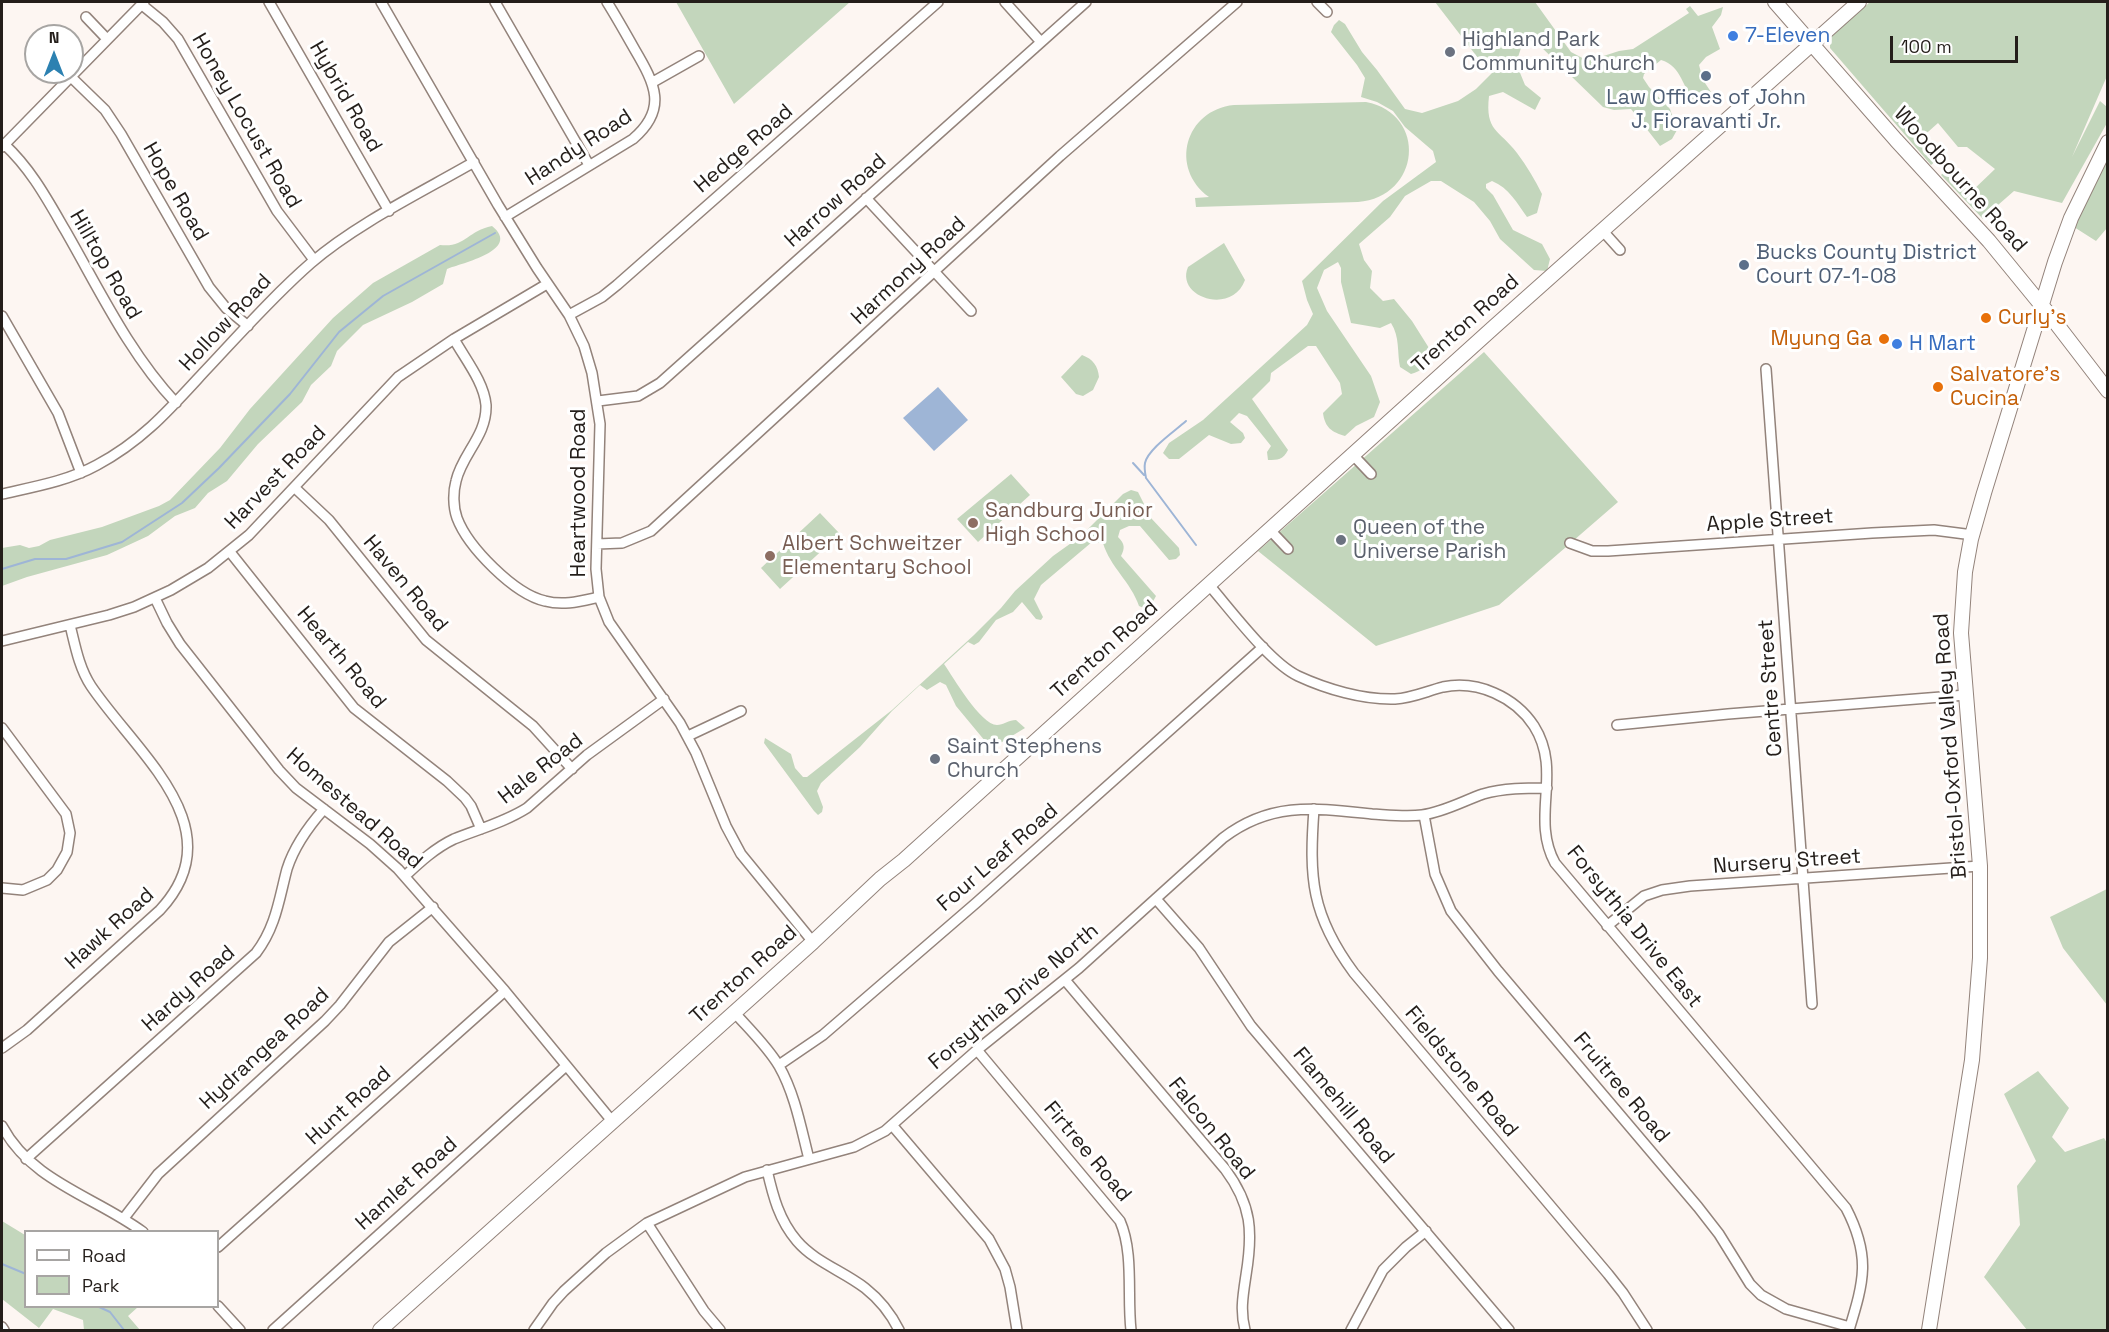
<!DOCTYPE html>
<style>
body{margin:0}
#map{position:relative;width:2109px;height:1332px;overflow:hidden;background:#fdf6f2;font-family:"Space Grotesk",sans-serif}
canvas{display:block}
.frame{position:absolute;inset:0;border:3px solid #241e1a;pointer-events:none}
.legend{position:absolute;left:24px;top:1230px;width:195px;height:78px;box-sizing:border-box;background:#fff;border:2px solid #a7a5a3;margin:0;padding:8px 10px;list-style:none;font-size:18px;color:#241e1a}
.legend li{display:flex;align-items:center;gap:12px;height:30px}
.legend b{width:30px;border:2px solid #a7a5a3}
.north{position:absolute;left:24px;top:24px;width:60px;height:60px;box-sizing:border-box;background:#fff;border:2px solid #a7a5a3;border-radius:50%;rotate:0deg;font-size:16px;font-weight:700;line-height:24px;text-align:center;color:#241e1a}
.north::after{content:'';display:block;margin:auto;width:21px;height:27px;background:#2c81b1;clip-path:polygon(50% 0,100% 100%,50% 72%,0 100%)}
.scale{position:absolute;left:1890px;top:36px;width:128px;height:27px;box-sizing:border-box;border:3px solid #241e1a;border-top:0;padding-left:8px;font-size:18px;line-height:21px;white-space:nowrap;color:#241e1a;-webkit-text-stroke:4px #fff;paint-order:stroke}
</style>
<div id="map">
<canvas width="2109" height="1332"></canvas>
<div class="frame"></div>
<ul class="legend">
<li><b style="height:8px;background:#fff"></b>Road</li>
<li><b style="height:16px;background:#c3d6bc"></b>Park</li>
</ul>
<div class="north">N</div>
<div class="scale">100 m</div>
</div>
<script>
const c = document.querySelector('canvas').getContext('2d');
c.lineJoin = 'round';
function fillPath(path, color) {
  c.fillStyle = color;
  c.fill(path, 'evenodd');
}
function stroke(path, color, width, dash) {
  c.strokeStyle = color;
  c.lineWidth = width;
  c.lineCap = dash ? 'butt' : 'round';
  c.setLineDash(dash || []);
  c.stroke(path);
}
function drawText(font, color, halo, rows, align = 'center') {
  c.font = font + ' "Space Grotesk",sans-serif';
  c.lineWidth = 6;
  c.setLineDash([]);
  c.textBaseline = 'middle';
  c.strokeStyle = halo;
  c.fillStyle = color;
  for (const [text, x, y, turn = 0] of rows) {
    c.save();
    c.translate(x, y);
    c.rotate((+turn || 0) * Math.PI / 180);
    c.textAlign = isNaN(turn) ? turn : align;
    if (halo) c.strokeText(text, 0, 0);
    c.fillText(text, 0, 0);
    c.restore();
  }
}
fillPath(new Path2D(`
 M676,2H850L734,104Z
 M1435,2H1535L1571,52L1588,61L1619,51L1633,49L1689,13L1686,9L1690,6L1698,16L1723,7L1721,15L1712,27L1720,49L1706,57L1699,65L1703,80L1711,92L1703,100L1695,103C1683,89 1682,66 1661,60L1644,74L1643,78L1649,87L1670,109L1677,130L1672,139L1660,146L1631,109L1614,110L1603,107L1537,43L1524,39L1516,63L1525,85L1541,98L1535,110L1503,92L1489,96C1485,132 1499,129 1517,153C1527,166 1535,180 1542,194L1537,213L1527,217C1517,203 1509,188 1492,181L1486,184V188L1493,195L1513,230L1542,244L1550,259L1547,271L1534,270L1500,239L1490,221L1474,202L1441,181H1431L1405,196L1390,217L1359,244L1364,260L1372,271L1370,288L1383,301L1394,299L1412,321L1434,356C1427,366 1422,371 1411,374L1400,367C1397,352 1400,337 1391,323L1380,328L1351,323L1341,282V268L1338,262L1324,270L1317,288L1327,311L1371,376L1380,402L1374,417L1356,426L1345,436C1332,432 1325,428 1323,413L1342,394L1340,383L1316,346H1308L1271,373L1270,381L1252,399L1288,450C1283,460 1278,460 1268,460L1267,452L1271,446L1247,416L1239,413L1230,422L1243,433L1245,438L1241,443L1231,444L1209,435L1179,459H1169L1163,453L1169,443L1203,420L1307,325L1313,314L1307,300L1302,281L1383,201L1436,162L1433,151L1405,127L1393,111L1377,102L1361,97L1365,78L1357,65L1331,32L1334,25L1339,20L1345,24L1362,52L1377,70L1405,109L1422,113L1458,101L1476,89L1492,73L1491,66L1478,58Z
 M1870,2H2107V76L2072,157L2100,101L2107,107V123L2062,203L2014,191L1990,212L1988,219H1983L1941,175L1947,169L1970,193L1995,169L1967,147H1958L1938,123L1919,140L1935,156L1936,161L1931,165L1830,48V40L1832,36Z
 M1366,102C1428,114 1421,197 1358,202L1196,207L1195,198L1209,197C1169,168 1185,110 1234,105Z
 M2107,148V228L2096,241L2074,227Z
 M492,226C522,250 462,263 447,269L443,284L412,302L363,325L337,351L331,366L311,385L302,402L258,444L227,481L208,493L195,508L175,516L148,536L107,555L27,577L2,586V548L20,545L29,548L39,546L50,540L102,527L159,506L170,500L220,448L250,409L333,318L373,283L440,245C465,248 467,231 492,226Z
 M1224,243L1245,280C1232,316 1175,297 1188,267Z
 M1484,352L1618,502L1499,605L1376,646L1258,551Z
 M1082,355C1093,359 1098,366 1099,377L1093,390L1083,396L1076,394L1061,377Z
 M1011,474L1030,495L978,542L957,519Z
 M1131,490L1138,492L1151,518L1179,548L1180,555L1176,559L1169,560L1140,526H1129L1120,530L1118,537C1125,544 1125,548 1121,556L1156,596L1150,607L1146,609L1139,606C1131,582 1110,567 1103,543L1092,542L1041,585L1034,599L1043,617L1041,620L1036,619L1022,602L1013,612L996,620L979,642L974,645L968,642L944,664C953,677 981,725 997,725C1003,725 1009,720 1016,720L1025,728L1002,742L990,747L956,706L946,685L940,682L927,690L920,685L892,711L860,747L821,783L817,791L823,807L822,812L818,815L814,811L764,743L765,738L791,754L795,768L803,777H807L892,710L974,635L1001,608L1015,591L1053,556L1081,536L1123,494Z
 M820,513L840,534L780,589L761,568Z
 M2107,889V1005L2063,948L2050,917Z
 M2038,1071L2069,1108L2052,1137L2065,1152L2104,1138L2107,1143V1330H2027L1984,1277L2020,1225L2017,1186L2036,1161L2004,1094Z
 M2,1221L25,1235L26,1306L138,1307L128,1316L140,1330H84L83,1320L53,1309L39,1328L2,1299Z`), '#c3d6bc');
fillPath(new Path2D(`
 M938,387L968,420L934,451L903,418Z`), '#9eb5d6');
stroke(new Path2D(`
 M1186,421C1175,431 1148,449 1145,463C1144,468 1145,473 1146,478L1196,545
 M1133,463L1144,475
 M2,569L35,559H66L122,542L182,503L219,468L290,394L339,332L383,296L495,233
 M2,1264L26,1274
 M97,1306L110,1312L124,1330`), '#9eb5d6', 2);
const street = new Path2D(`
 M269,2L389,211
 M381,2L498,205L537,268L569,315L584,346L592,373L600,424L596,569L599,597L609,622L680,723L696,753L726,826L741,854L813,942
 M495,2L589,165
 M1005,2L1041,42
 M1317,2L1327,12
 M141,4L163,22L178,39L277,211L314,260
 M86,17L107,39
 M70,76L105,110L121,134L209,287L226,308L248,326
 M653,82L699,56
 M4,144C31,169 47,199 65,230C99,289 129,353 176,403
 M2,147L144,2
 M866,198L971,311
 M505,217L633,139C668,109 655,84 635,50C626,34 617,18 607,2
 M1602,230L1620,250
 M569,315L602,297L617,285L938,2
 M2,316L58,413L81,473
 M454,339C465,359 484,382 486,405C487,436 462,454 456,481C453,492 453,507 457,518C468,547 514,594 545,601C564,606 581,601 599,597
 M1766,369L1812,1004
 M598,401L638,396L660,383L1086,2
 M1353,455L1371,474
 M295,488L329,520L426,640L533,726L572,769
 M2,494C33,487 68,481 97,465C142,441 169,410 203,373C238,336 273,296 311,263C356,224 422,192 474,162
 M1270,530L1288,549
 M1570,543L1592,551H1608L1872,533L1934,530L1973,535
 M597,544L622,543L651,531L1060,156L1237,2
 M230,552L354,708L447,781L465,798L471,806L481,829
 M1209,585C1230,609 1270,663 1298,676C1326,689 1363,700 1395,699C1412,698 1427,691 1443,687C1478,680 1515,697 1534,726C1563,772 1530,817 1555,863L1846,1208C1871,1256 1864,1281 1849,1330
 M155,598L167,623L180,644L279,770L296,788L370,844L398,869L505,991L612,1121
 M2,641L109,615L134,607L171,590L208,568L249,535L398,377L454,339L547,284
 M1617,725L1728,714L1966,695
 M2,728L66,814L70,833L67,852L57,870L47,880L23,890L2,888
 M688,736L741,711
 M1314,809C1309,878 1311,915 1354,973L1608,1274L1623,1293L1647,1330
 M1424,815L1435,874L1451,911L1498,971L1698,1207L1719,1234L1750,1284L1761,1295L1786,1309L1850,1327
 M405,876C420,862 435,848 454,839C479,829 505,822 527,808L587,755L664,699
 M1156,899L1199,948L1251,1026L1509,1330
 M1607,926L1644,896L1662,890L1690,886L1980,866
 M1065,980L1225,1169C1252,1205 1253,1232 1246,1275C1243,1295 1240,1311 1245,1330
 M734,1012C749,1029 767,1046 779,1066C795,1094 801,1128 809,1159
 M2,1048L27,1030L160,910C236,828 136,753 91,686C79,668 75,645 70,625
 M977,1050L1120,1221C1134,1253 1127,1296 1131,1330
 M779,1065L823,1035L976,903L1263,647
 M892,1125L989,1239L1005,1269L1010,1287L1017,1330
 M2,1126C32,1182 94,1196 143,1232
 M26,1159L256,953C276,927 279,899 287,869C294,847 308,827 324,809
 M767,1170C773,1196 779,1220 797,1241C815,1262 843,1271 865,1288C879,1299 891,1314 899,1330
 M124,1218L158,1174L325,1021L340,1005L389,942L433,907
 M647,1223L704,1311L720,1330
 M218,1247L505,991
 M218,1306L240,1330
 M2,1327L4,1330
 M273,1330L566,1066
 M534,1330L553,1303L564,1291L606,1253L647,1223L745,1177L854,1147L885,1131L977,1050L1079,968L1223,838C1271,801 1316,808 1372,814C1389,815 1406,817 1422,815C1444,812 1463,801 1483,794C1504,788 1526,788 1547,788
 M1351,1330L1383,1270L1406,1247L1426,1231`);
const secondary = new Path2D(`
 M1775,2L1896,140L1989,241L2052,318L2108,391
 M380,1330L813,942L880,879L904,860L1494,327L1859,2
 M1929,1330L1972,1060L1980,958V866L1961,633L1965,572L1971,539L1984,493L2055,262L2071,218L2108,142`);
stroke(street, '#93837b', 12);
stroke(secondary, '#93837b', 16);
stroke(street, '#fff', 9);
stroke(secondary, '#fff', 14);
for (const [x, y, r, color] of [
 [1733,36,6,"#3f7fe0"],
 [1450,52,6,"#6b7280"],
 [1706,76,6,"#5c6f8a"],
 [1744,265,6,"#5c6f8a"],
 [1986,318,6,"#e8710a"],
 [1884,339,6,"#e8710a"],
 [1897,344,6,"#3f7fe0"],
 [1938,387,6,"#e8710a"],
 [973,523,6,"#8d6e63"],
 [1341,540,6,"#6b7280"],
 [770,556,6,"#8d6e63"],
 [935,759,6,"#6b7280"]
]) {
  const dot = new Path2D();
  dot.arc(x, y, r, 0, 2 * Math.PI);
  c.fillStyle = color;
  c.fill(dot);
  stroke(dot, '#fff', 2);
}
drawText('21px', '#366cbe', '#fff', [
 ["7-Eleven",1745,36],
 ["H Mart",1909,344]
], 'left');
drawText('21px', '#5b616d', '#fff', [
 ["Highland Park",1462,40],
 ["Community Church",1462,64],
 ["Queen of the",1353,528],
 ["Universe Parish",1353,552],
 ["Saint Stephens",947,747],
 ["Church",947,771]
], 'left');
drawText('21px', '#241e1a', '#fff', [
 ["Hybrid Road",345,97,60],
 ["Honey Locust Road",246,121,60],
 ["Handy Road",579,148,-33],
 ["Hedge Road",744,149,-41],
 ["Woodbourne Road",1960,180,48],
 ["Hope Road",175,192,60],
 ["Harrow Road",836,201,-42],
 ["Hilltop Road",105,265,60],
 ["Harmony Road",909,271,-43],
 ["Hollow Road",226,323,-47],
 ["Trenton Road",1466,324,-42],
 ["Harvest Road",276,478,-46],
 ["Heartwood Road",579,493,-90],
 ["Apple Street",1770,521,-4],
 ["Haven Road",405,584,50],
 ["Trenton Road",1105,650,-42],
 ["Hearth Road",341,658,50],
 ["Centre Street",1771,688,-94],
 ["Bristol-Oxford Valley Road",1951,746,-94],
 ["Hale Road",541,769,-38],
 ["Homestead Road",354,809,41],
 ["Four Leaf Road",998,858,-41],
 ["Nursery Street",1787,862,-4],
 ["Forsythia Drive East",1634,927,51],
 ["Hawk Road",110,929,-42],
 ["Trenton Road",744,975,-42],
 ["Hardy Road",189,989,-42],
 ["Forsythia Drive North",1014,997,-40],
 ["Hydrangea Road",265,1049,-43],
 ["Fieldstone Road",1461,1072,50],
 ["Fruitree Road",1621,1088,50],
 ["Hunt Road",349,1106,-42],
 ["Flamehill Road",1343,1106,50],
 ["Falcon Road",1211,1129,51],
 ["Firtree Road",1087,1152,50],
 ["Hamlet Road",407,1184,-42]
]);
drawText('21px', '#4e5e75', '#fff', [
 ["Law Offices of John",1706,98],
 ["J. Fioravanti Jr.",1706,122],
 ["Bucks County District",1756,253,"left"],
 ["Court 07-1-08",1756,277,"left"]
]);
drawText('21px', '#c56008', '#fff', [
 ["Curly's",1998,318],
 ["Myung Ga",1872,339,"right"],
 ["Salvatore's",1950,375],
 ["Cucina",1950,399]
], 'left');
drawText('21px', '#785e54', '#fff', [
 ["Sandburg Junior",985,511],
 ["High School",985,535],
 ["Albert Schweitzer",782,544],
 ["Elementary School",782,568]
], 'left');
</script>
